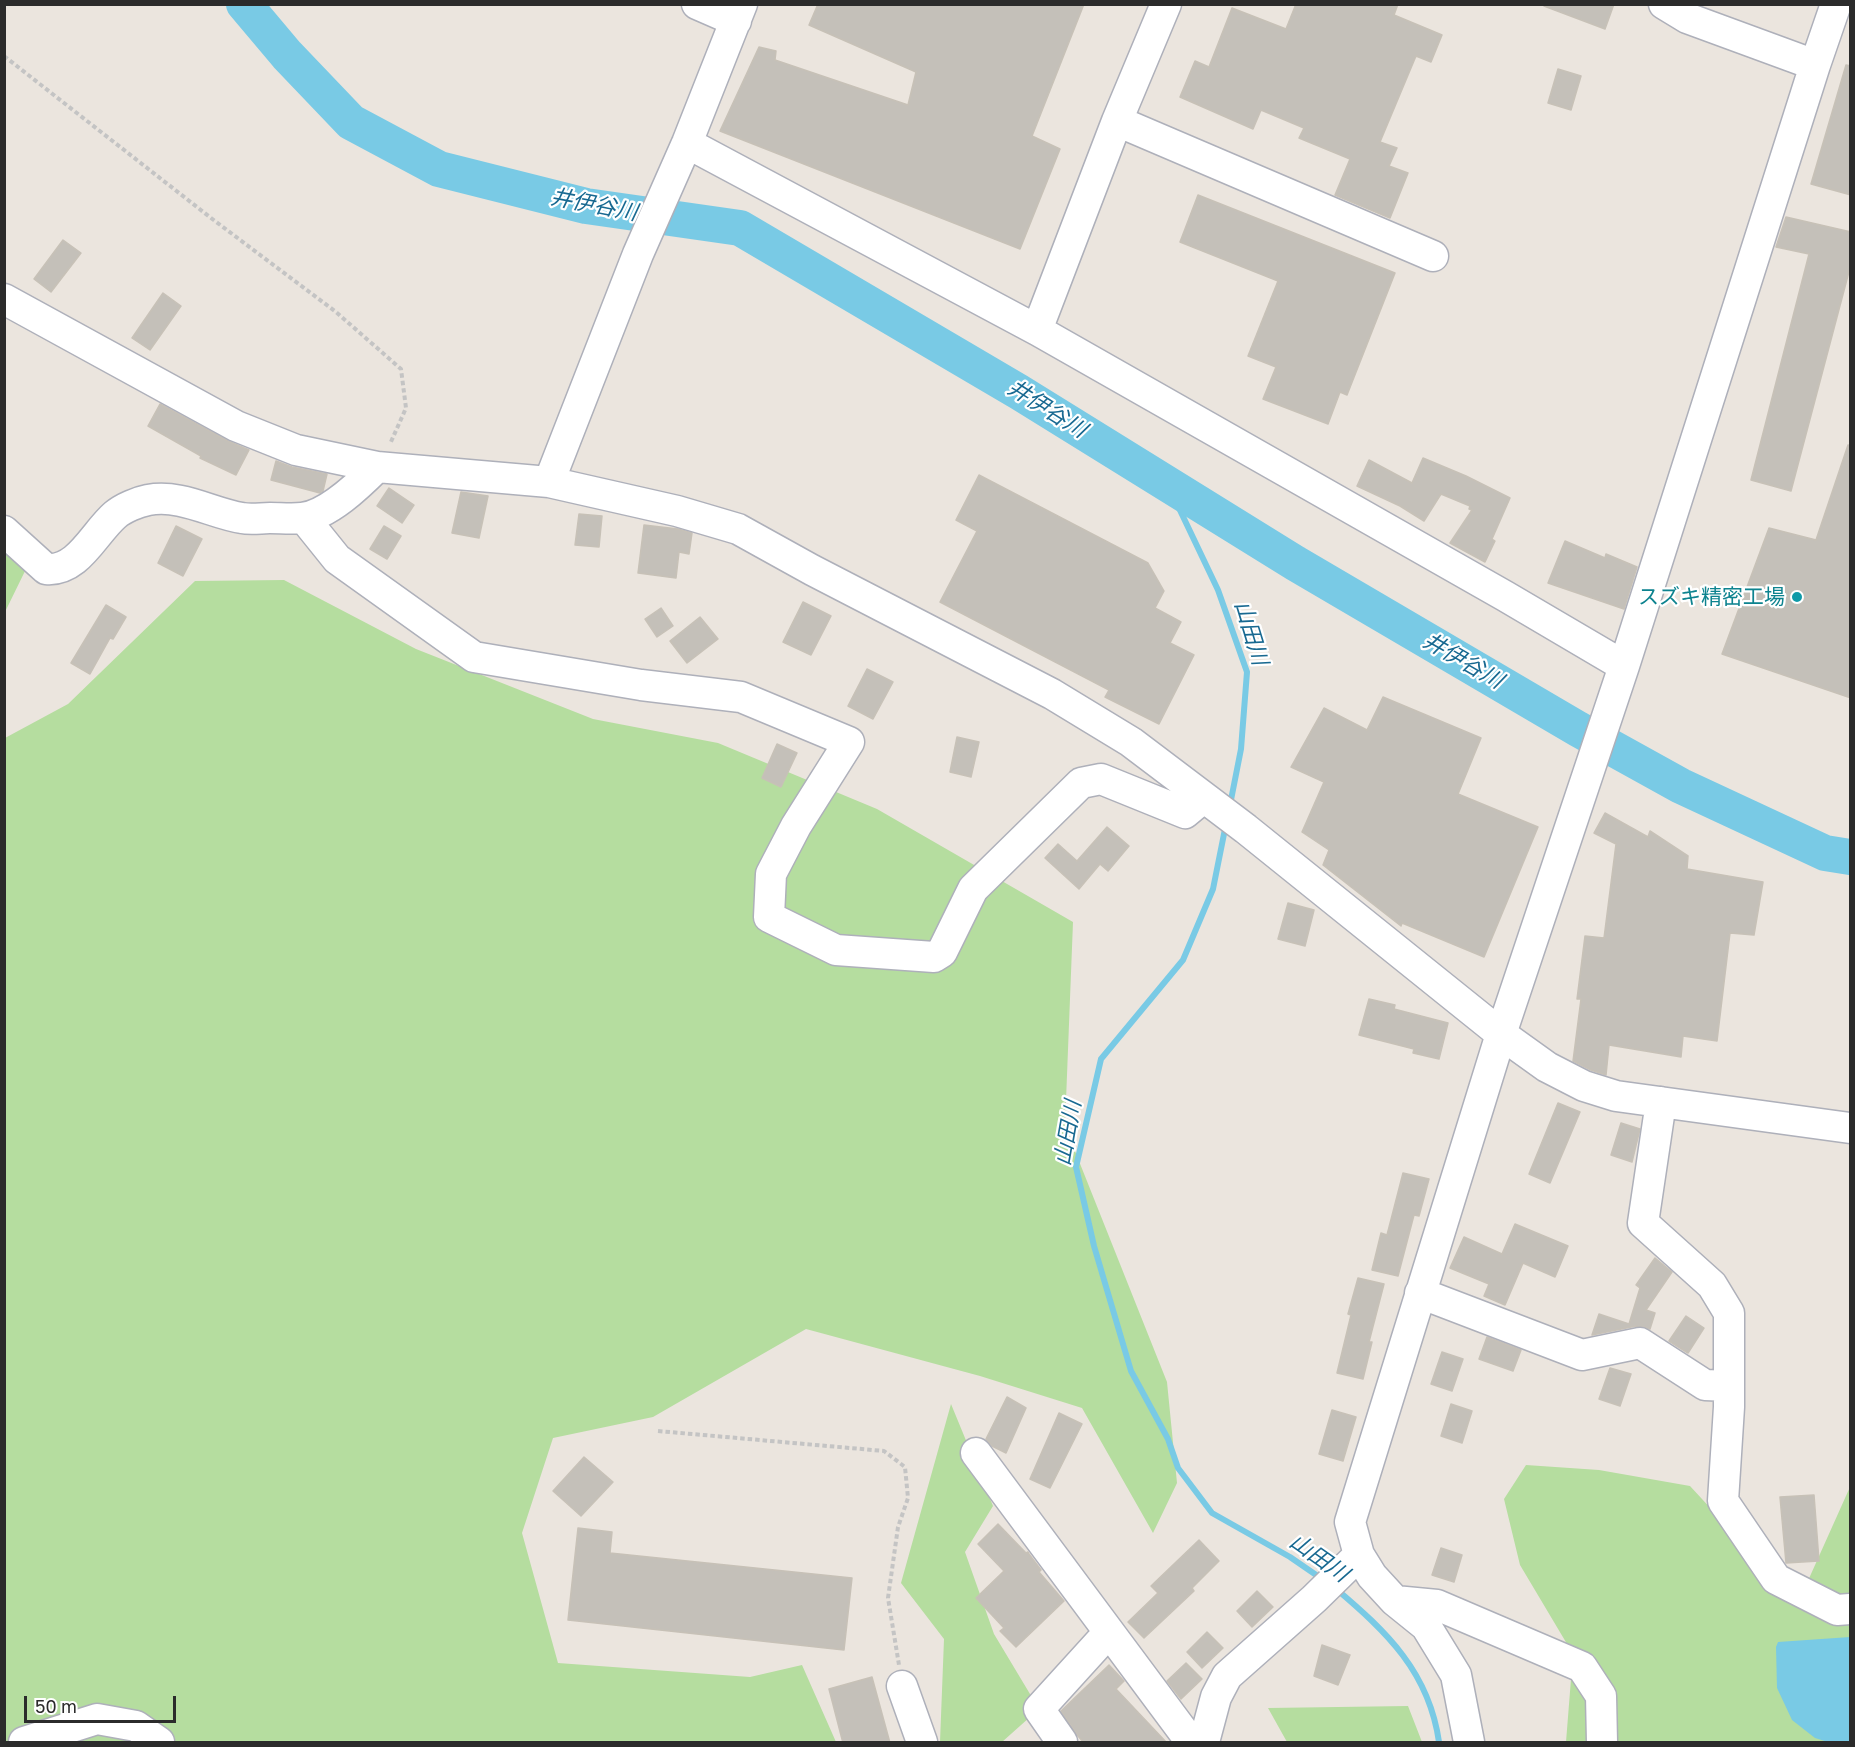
<!DOCTYPE html>
<meta charset="utf-8">
<style>
body{margin:0}
#map{position:relative;width:1855px;height:1747px;overflow:hidden;background:#ebe5de;font-family:"Golos Text",sans-serif}
canvas{display:block}
.frame{position:absolute;inset:0;border:6px solid #2b2b2b;pointer-events:none}
.scale{position:absolute;left:24px;top:1696px;width:152px;height:27px;box-sizing:border-box;border:3px solid #2b2b2b;border-top:0;padding-left:8px;font-size:18px;line-height:21px;white-space:nowrap;color:#2b2b2b;-webkit-text-stroke:4px #fff;paint-order:stroke}
</style>
<div id="map">
<canvas width="1855" height="1747"></canvas>
<div class="frame"></div>
<div class="scale">50 m</div>
</div>
<script>
const c = document.querySelector('canvas').getContext('2d');
c.lineJoin = 'round';
function fillPath(path, color) {
  c.fillStyle = color;
  c.fill(path, 'evenodd');
}
function stroke(path, color, width, dash) {
  c.strokeStyle = color;
  c.lineWidth = width;
  c.lineCap = dash ? 'butt' : 'round';
  c.setLineDash(dash || []);
  c.stroke(path);
}
function drawText(font, color, halo, rows, align = 'center') {
  c.font = font + ' "Golos Text","Noto Sans JP",sans-serif';
  c.lineWidth = 4.5;
  c.setLineDash([]);
  c.textBaseline = 'middle';
  c.strokeStyle = halo;
  c.fillStyle = color;
  for (const [text, x, y, turn = 0] of rows) {
    c.save();
    c.translate(x, y);
    c.rotate((+turn || 0) * Math.PI / 180);
    c.textAlign = isNaN(turn) ? turn : align;
    if (halo) c.strokeText(text, 0, 0);
    c.fillText(text, 0, 0);
    c.restore();
  }
}
fillPath(new Path2D(`
 M5,547L26,569L5,612Z
 M284,580L416,649L593,719L718,743L877,809L1073,922L1065,1126L1167,1382L1177,1483L1153,1533L1082,1408L980,1376L806,1329L653,1417L553,1438L522,1533L558,1663L750,1677L802,1665L836,1742H5V738L68,704L195,581Z
 M951,1404L993,1506L965,1552L994,1634L1039,1709L1002,1742H940L944,1639L901,1583Z
 M1526,1465L1599,1470L1690,1486L1798,1603L1850,1487V1742H1566L1573,1654L1520,1565L1504,1499Z
 M1408,1706L1422,1742H1287L1268,1708Z`), '#b5dd9f');
fillPath(new Path2D(`
 M1850,1637V1742H1828L1815,1738L1792,1720L1777,1688L1776,1647L1778,1642Z`), '#79cae5');
stroke(new Path2D(`
 M1168,485L1218,590L1247,672L1241,749L1230,805
 M1226,824L1213,889L1183,960L1101,1059L1076,1167L1094,1246L1131,1371L1168,1439L1178,1468L1212,1513L1290,1557L1322,1579
 M1335,1588C1387,1632 1429,1672 1439,1742`), '#79cae5', 6);
stroke(new Path2D(`
 M244,4L287,55L351,122L439,169L586,206L740,228L1019,392L1295,563L1578,729L1681,786L1825,853L1850,857`), '#79cae5', 36);
const building = new Path2D(`
 M818,4H1084L1032,136L1060,149L1020,249L720,131L759,47L776,51L775,60L908,105L916,72L809,25Z
 M1296,4H1398L1394,15L1442,35L1431,62L1416,56L1380,142L1397,148L1389,166L1408,173L1390,218L1335,195L1350,159L1299,138L1304,128L1261,110L1253,129L1180,97L1195,61L1209,67L1232,8L1286,29Z
 M1544,4H1614L1605,29L1544,6Z
 M1846,65L1851,66V195L1811,184Z
 M1558,69L1581,76L1571,110L1548,103Z
 M1198,195L1395,273L1347,395L1340,392L1328,424L1263,399L1276,367L1248,356L1278,281L1180,242Z
 M1786,217L1851,232V264L1791,491L1751,480L1809,254L1776,247Z
 M63,240L81,253L51,292L34,279Z
 M163,293L181,306L150,350L132,338Z
 M160,404L228,441L249,450L236,475L200,458L201,456L148,426Z
 M1848,445L1851,446V698L1722,654L1769,528L1816,540Z
 M1423,458L1466,476L1510,498L1492,539L1495,541L1485,562L1450,543L1472,510L1469,509L1470,506L1441,494L1424,521L1400,506L1357,486L1369,460L1412,483Z
 M276,461L292,467L327,474L323,491L320,493L271,480Z
 M979,475L1148,563L1164,591L1155,608L1181,622L1170,643L1194,655L1159,724L1105,697L1109,690L940,602L977,531L956,520Z
 M389,488L414,505L402,523L377,506Z
 M461,492L488,496L479,538L452,533Z
 M579,514L602,516L599,547L575,545Z
 M644,525L678,529L692,533L689,554L679,552L676,578L638,573Z
 M176,526L202,539L183,576L158,563Z
 M384,526L401,536L387,559L370,549Z
 M1565,541L1605,558L1606,554L1637,567L1624,609L1548,583Z
 M803,602L831,616L811,655L783,642Z
 M106,605L126,617L113,639L110,638L90,674L71,663Z
 M661,608L673,626L657,637L645,619Z
 M700,617L718,639L687,663L670,641Z
 M867,669L893,682L873,719L848,706Z
 M1383,697L1481,738L1458,794L1538,827L1484,957L1402,923L1401,926L1323,865L1329,850L1302,832L1324,782L1291,767L1324,708L1367,730Z
 M957,737L979,742L971,777L950,772Z
 M777,744L797,753L781,787L762,778Z
 M1605,813L1648,837L1650,831L1688,856L1687,869L1763,882L1754,935L1730,933L1717,1041L1683,1036L1681,1057L1609,1045L1606,1075L1591,1070L1573,1061L1581,999H1577L1585,936L1604,938L1616,844L1594,833Z
 M1107,827L1129,846L1108,871L1100,864L1079,889L1045,858L1058,844L1077,861Z
 M1288,903L1314,910L1305,946L1278,939Z
 M1369,999L1395,1005L1394,1009L1448,1023L1439,1059L1413,1053L1414,1049L1359,1035Z
 M1558,1103L1580,1112L1550,1183L1529,1174Z
 M1621,1123L1640,1129L1632,1162L1611,1155Z
 M1403,1173L1429,1179L1419,1216L1414,1215L1398,1276L1372,1270L1381,1233L1387,1235Z
 M1515,1224L1568,1246L1555,1277L1523,1263L1505,1305L1484,1296L1489,1284L1450,1268L1464,1237L1502,1254Z
 M1655,1258L1672,1272L1646,1310L1655,1313L1650,1329L1636,1326L1592,1335L1599,1314L1629,1324L1640,1288L1636,1285Z
 M1358,1278L1384,1284L1369,1342H1372L1363,1379L1337,1373L1351,1315L1348,1314Z
 M1686,1316L1704,1328L1688,1353L1669,1341Z
 M1487,1337L1521,1350L1513,1371L1479,1359Z
 M1442,1352L1463,1359L1452,1391L1431,1384Z
 M1610,1368L1631,1374L1620,1406L1599,1399Z
 M1007,1397L1026,1408L1006,1453L992,1446L986,1439Z
 M1451,1404L1472,1411L1462,1443L1441,1436Z
 M1332,1410L1356,1417L1343,1461L1319,1454Z
 M1059,1413L1082,1424L1050,1488L1030,1479Z
 M584,1457L613,1482L581,1516L553,1491Z
 M1814,1495L1819,1561L1786,1563L1780,1497Z
 M998,1524L1026,1553L1028,1552L1029,1554L1041,1570L1039,1572L1064,1601L1016,1647L1000,1631L1004,1628L976,1598L1004,1571L978,1544Z
 M578,1528L612,1532L610,1553L852,1578L844,1650L568,1620Z
 M1199,1540L1219,1561L1192,1588L1194,1591L1144,1638L1128,1622L1158,1593L1151,1586Z
 M1441,1548L1462,1555L1454,1582L1432,1575Z
 M1257,1591L1273,1607L1252,1627L1237,1611Z
 M1207,1632L1223,1648L1202,1668L1187,1652Z
 M1322,1645L1350,1655L1338,1685L1314,1676Z
 M1186,1663L1202,1679L1181,1699L1167,1681Z
 M1109,1665L1124,1681L1116,1689L1167,1743H1084L1078,1736L1061,1711Z
 M872,1677L890,1743H843L829,1689Z`);
fillPath(building, '#c4c0b9');
stroke(building, '#c7c1b7', 1.5);
const minor = new Path2D(`
 M697,4L736,21
 M1664,4L1687,18L1815,65
 M1117,121L1433,256
 M687,143L1037,330L1505,596L1624,666
 M4,299L236,426L296,450L377,467L549,482L677,511L738,529L812,570L1052,694L1131,742L1246,829L1501,1034L1547,1067L1584,1086L1616,1096L1850,1128
 M1037,330L1117,121L1166,4
 M549,482L638,254L687,143L742,4
 M304,518L337,559L474,657L641,685L741,697L849,742L796,826L771,874L769,917L836,950L934,957L942,952L973,889L1081,783L1101,779L1185,813L1203,798
 M4,531L46,569C78,572 94,533 115,515C123,508 138,502 148,500C182,494 211,513 242,518C251,520 261,518 270,518C280,518 292,519 302,518C328,515 359,485 377,467
 M1661,1102L1643,1223L1712,1285L1729,1313V1407L1723,1501L1776,1579L1837,1610L1850,1609
 M1420,1293L1582,1355L1640,1343L1705,1385L1729,1386
 M976,1453L1191,1742
 M1395,1601L1437,1605L1582,1667L1601,1696L1602,1742
 M902,1686L922,1742
 M24,1742L97,1719L136,1726L159,1742
 M1062,1742L1039,1709L1109,1632
 M1204,1742L1216,1697L1227,1676L1314,1599L1359,1555
 M1469,1742L1456,1675L1426,1626L1395,1601L1372,1576L1359,1555L1350,1522L1501,1034L1624,666L1815,65L1836,4`);
stroke(minor, '#aeb0ba', 33);
stroke(new Path2D(`
 M4,56L211,218L336,312L401,369L406,408L390,444
 M658,1431L884,1451L905,1467L908,1498L898,1527L888,1598L899,1665`), '#c4c4c4', 4, [4.5, 3]);
stroke(minor, '#fff', 30);
for (const [x, y, r, color] of [
 [1797,597,6,"#0f9aa8"]
]) {
  const dot = new Path2D();
  dot.arc(x, y, r, 0, 2 * Math.PI);
  c.fillStyle = color;
  c.fill(dot);
  stroke(dot, '#fff', 2);
}
drawText('21px', '#0d838f', '#fff', [
 ["スズキ精密工場",1785,597]
], 'right');
drawText('italic 22px', '#186991', '#fff', [
 ["井伊谷川",594,205,11],
 ["井伊谷川",1047,409,32],
 ["山田川",1251,633,73],
 ["井伊谷川",1463,661,30],
 ["山田川",1068,1133,-80],
 ["山田川",1319,1558,35]
]);
</script>
